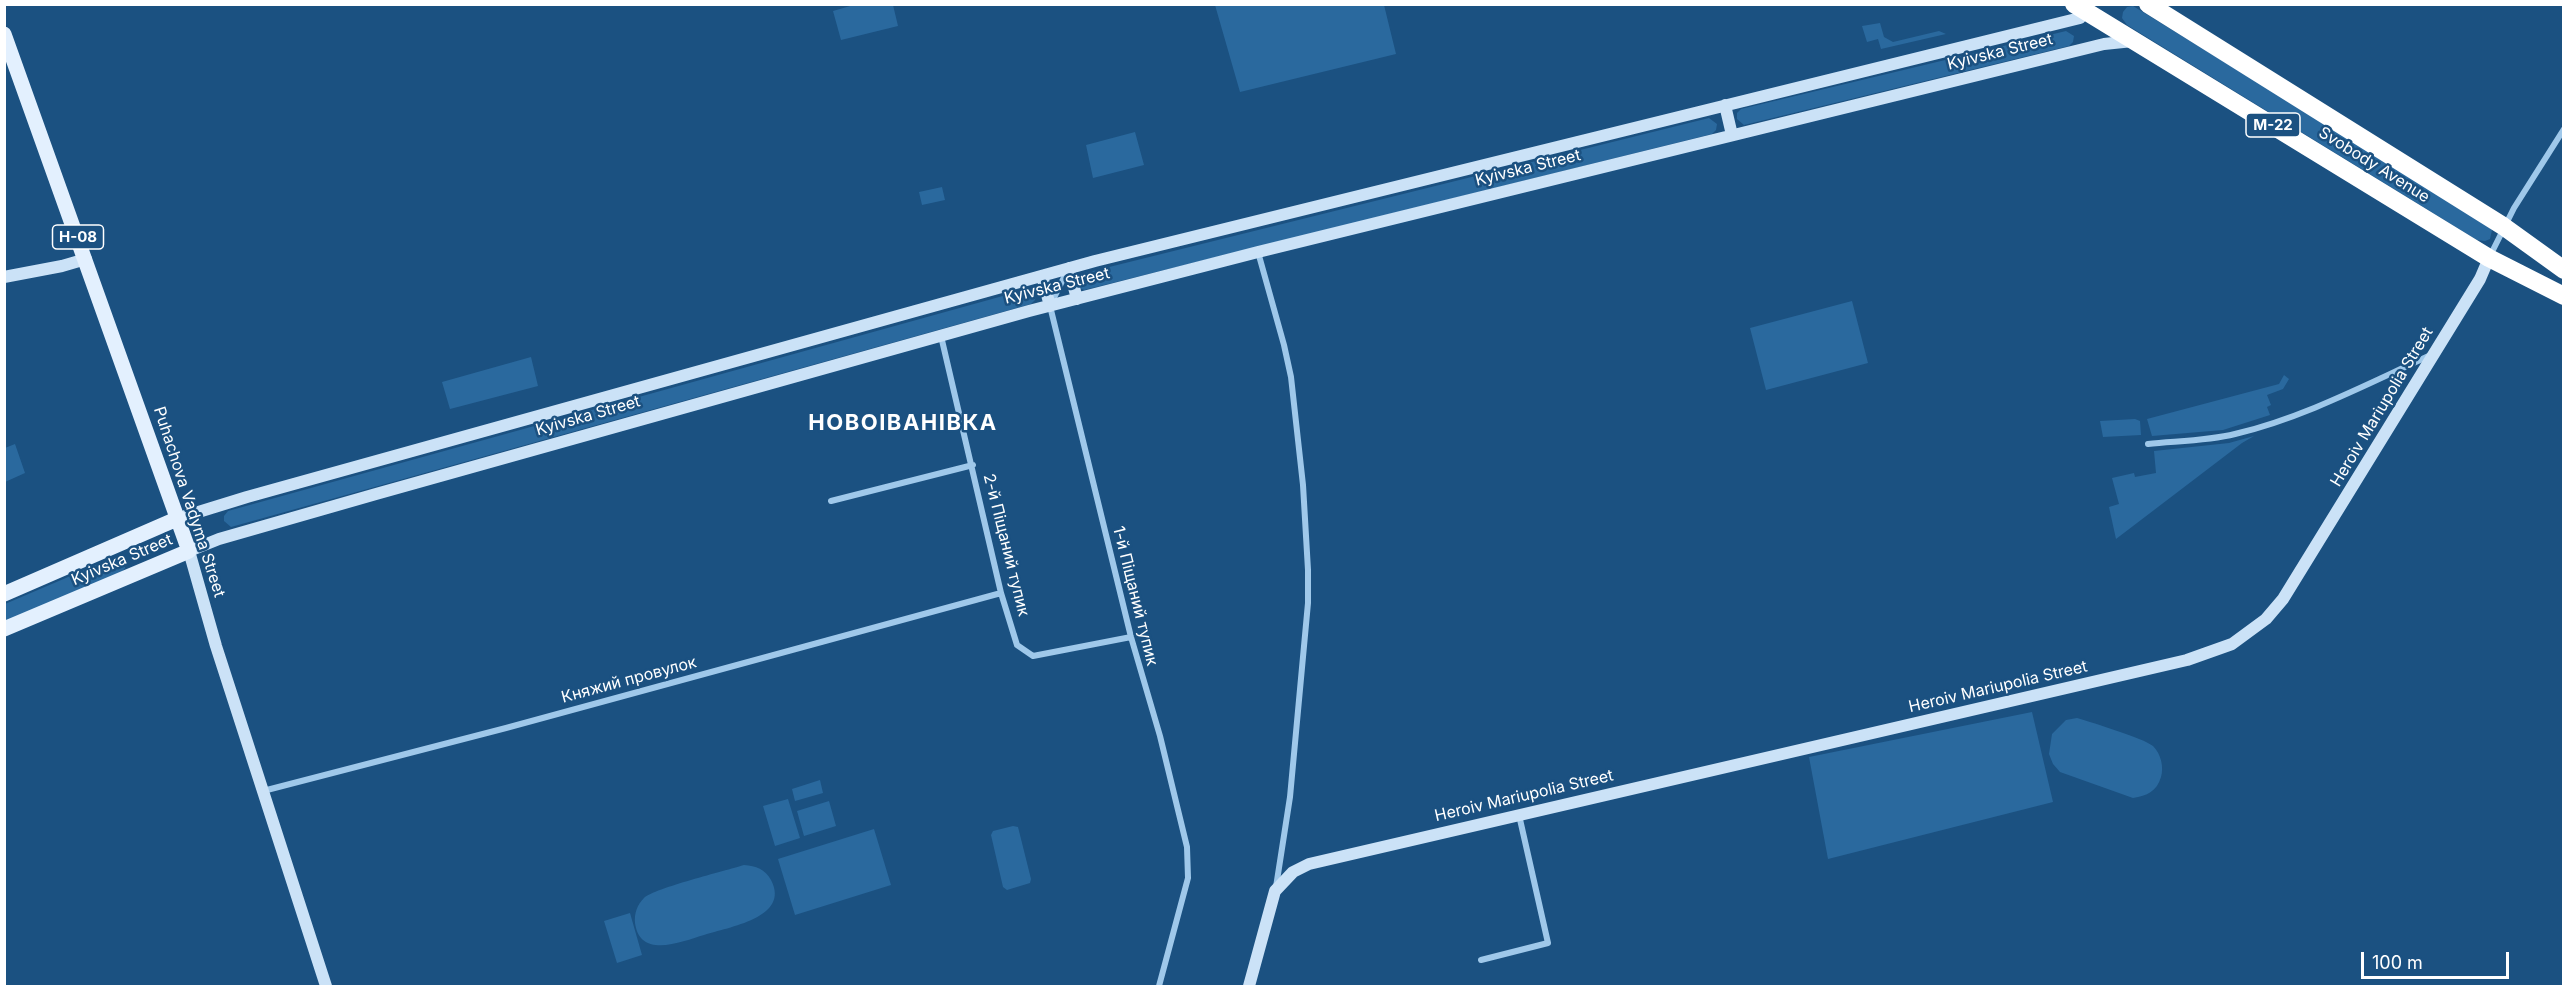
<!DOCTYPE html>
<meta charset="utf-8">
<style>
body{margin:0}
#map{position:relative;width:2568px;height:991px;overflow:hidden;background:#1b5181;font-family:Inter,sans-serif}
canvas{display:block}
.frame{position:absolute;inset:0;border:6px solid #fff;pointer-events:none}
.scale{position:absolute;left:2361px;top:952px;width:148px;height:27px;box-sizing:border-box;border:3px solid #fff;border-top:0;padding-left:8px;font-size:18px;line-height:21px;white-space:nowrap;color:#fff;-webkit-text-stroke:4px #1b5181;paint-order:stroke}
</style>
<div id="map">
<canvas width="2568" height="991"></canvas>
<div class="frame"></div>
<div class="scale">100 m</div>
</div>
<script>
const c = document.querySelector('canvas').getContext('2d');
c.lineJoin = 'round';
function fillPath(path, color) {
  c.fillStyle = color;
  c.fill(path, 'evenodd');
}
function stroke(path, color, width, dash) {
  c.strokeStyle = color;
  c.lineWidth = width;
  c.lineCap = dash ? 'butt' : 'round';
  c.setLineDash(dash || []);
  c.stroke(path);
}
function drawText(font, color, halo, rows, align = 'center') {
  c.font = font + ' Inter,sans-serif';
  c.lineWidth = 5;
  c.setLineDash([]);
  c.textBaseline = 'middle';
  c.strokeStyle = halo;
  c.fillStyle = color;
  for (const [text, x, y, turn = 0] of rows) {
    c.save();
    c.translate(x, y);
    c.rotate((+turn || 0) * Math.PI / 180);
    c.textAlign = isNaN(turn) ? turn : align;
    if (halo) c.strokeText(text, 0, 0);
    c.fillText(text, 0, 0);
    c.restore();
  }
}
fillPath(new Path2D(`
 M857,4L893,5L898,26L841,40L833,11Z
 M1215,5H1384L1396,54L1240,92Z
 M2133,6L2485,222L2492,230L2490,239L2485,241L2477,240L2127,25L2122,18L2123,12L2127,7Z
 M1880,23L1884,37L1893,42L1939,31L1946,34L1881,49L1878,39L1867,42L1862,26Z
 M2066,31L2074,36L2073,42L2069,46L1744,125L1737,119V113L1741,109Z
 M1709,118L1717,124L1716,130L1712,134L1084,290L1078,287L1077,278L1081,274Z
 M1135,132L1144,165L1093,178L1086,145Z
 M942,187L945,200L922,205L919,192Z
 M1028,289L1036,294L1035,300L1031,304L231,527L224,521V516L228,511Z
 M1852,301L1868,363L1766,390L1750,328Z
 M531,357L538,386L450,409L442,382Z
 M2284,375L2289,379L2283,389L2267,395L2271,405L2267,407L2270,415L2223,430L2152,436L2147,419L2279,384Z
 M2135,419L2140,421L2141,435L2103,437L2100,421Z
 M2254,436L2242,443L2116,539L2109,507L2119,504L2112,478L2134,473L2135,477L2156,473L2154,451L2229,443Z
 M15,444L25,473L5,482V448Z
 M115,557L125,562V568L122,572L5,622V604Z
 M2032,712L2053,802L1828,859L1809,757Z
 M2077,718C2093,723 2143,738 2153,746C2161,754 2164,767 2161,777C2157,791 2147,796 2133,798L2060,772L2053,764L2049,754L2052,734L2066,720Z
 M820,780L823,793L795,801L792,789Z
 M788,799L800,838L775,846L763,806Z
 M829,801L836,826L804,836L797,811Z
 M1013,826L1018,827L1031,879L1030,883L1007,890L1003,887L991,835L993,831Z
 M874,829L891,885L795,915L778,859Z
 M744,865C756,866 765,869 771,880C791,918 728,927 704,935C683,941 640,960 635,923C634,914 637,905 644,898C655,888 725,871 744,865Z
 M630,913L642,955L617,963L604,921Z`), '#2a699e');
stroke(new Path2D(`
 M1258,252L1284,345L1291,377L1303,485L1308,570V603L1290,797L1276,887
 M2490,256L2514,208L2564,129
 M1068,269L1050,306L1131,637L1160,736L1187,847L1188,878L1159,986
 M941,336L1001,593L1017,645L1033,656L1131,637
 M2148,444C2176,441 2207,441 2235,434C2303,418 2367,384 2431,355
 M831,501L973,465
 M263,791L506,728L1001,593
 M1481,960L1548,943L1519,815`), '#9fc8ea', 6);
stroke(new Path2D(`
 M1725,105L1732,135
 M1069,268L1077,299
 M1042,276L1050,306
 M4,277L62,266L86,259
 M179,518L247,497L1095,261L2080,18L2085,11
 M326,986L216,646L189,551L219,539L376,494L1029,311L1258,252L2104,44L2133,41
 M1249,986L1275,891L1293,872L1309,864L2187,660L2232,644L2266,619L2283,599L2480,279L2489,258`), '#cbe2f7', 12);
stroke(new Path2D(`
 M4,34L189,551L4,629
 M4,594L179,518`), '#e3f0fe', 15);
stroke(new Path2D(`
 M2074,4L2489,258L2564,296
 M2148,4L2503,226L2564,270`), '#fff', 18);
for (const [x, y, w] of [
 [2273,125,54],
 [78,237,51]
]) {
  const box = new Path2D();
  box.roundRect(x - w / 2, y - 12, w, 24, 4.5);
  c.fillStyle = '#1b5181';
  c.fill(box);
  stroke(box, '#fff', 1.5);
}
drawText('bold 15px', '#fff', null, [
 ["М-22",2273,125],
 ["Н-08",78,237]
]);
drawText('16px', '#fff', '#1b5181', [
 ["Kyivska Street",2000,52,-14],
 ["Svobody Avenue",2374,165,32],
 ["Kyivska Street",1528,168,-14],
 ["Kyivska Street",1057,286,-14],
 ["Heroiv Mariupolia Street",2382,407,-59],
 ["Kyivska Street",588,416,-16],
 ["Puhachova Vadyma Street",189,502,72],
 ["2-й Піщаний тупик",1006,545,76],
 ["Kyivska Street",122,560,-23],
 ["1-й Піщаний тупик",1135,596,76],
 ["Княжий провулок",629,680,-15],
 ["Heroiv Mariupolia Street",1998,687,-13],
 ["Heroiv Mariupolia Street",1524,796,-13]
]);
c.letterSpacing = '1.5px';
drawText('bold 22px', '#fff', '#1b5181', [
 ["НОВОІВАНІВКА",903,423]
]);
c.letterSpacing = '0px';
</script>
